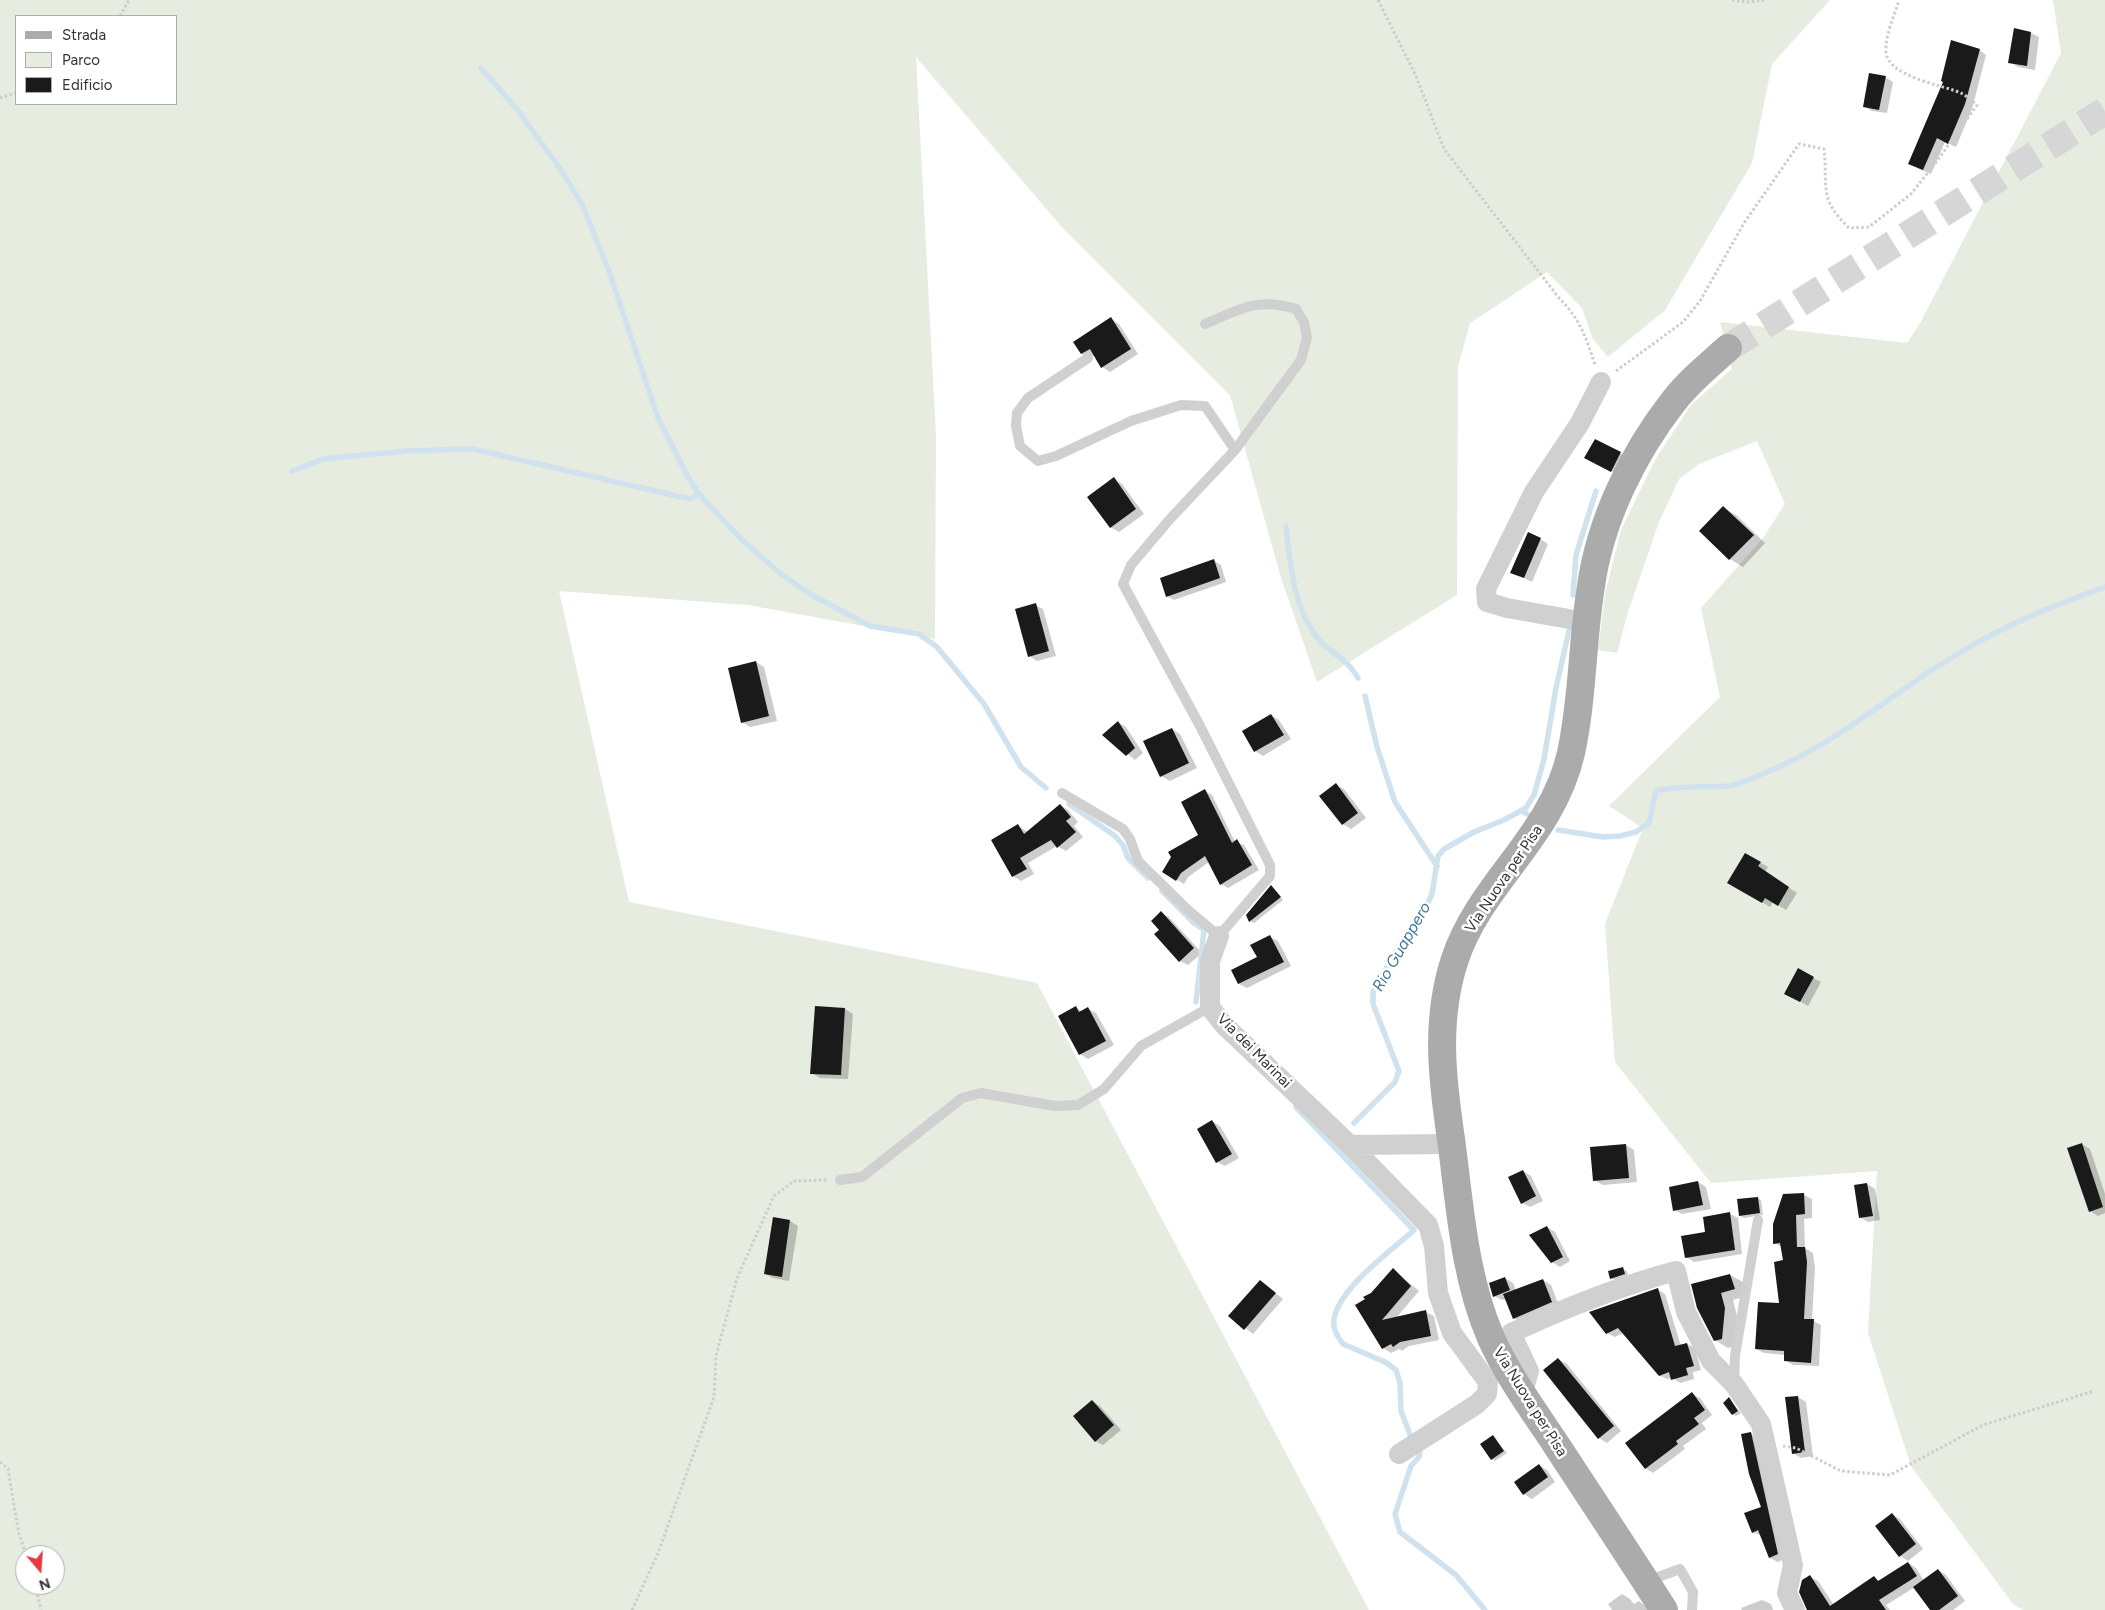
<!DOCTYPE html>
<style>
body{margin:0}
#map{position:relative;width:2105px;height:1610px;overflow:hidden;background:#fff;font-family:Figtree,sans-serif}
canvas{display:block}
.legend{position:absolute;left:15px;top:15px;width:162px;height:90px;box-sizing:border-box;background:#fff;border:1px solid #adadad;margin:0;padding:6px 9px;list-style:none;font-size:15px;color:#333}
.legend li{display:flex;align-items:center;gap:10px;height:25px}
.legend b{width:25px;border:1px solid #adadad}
.north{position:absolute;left:15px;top:1545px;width:50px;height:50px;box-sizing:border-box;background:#fff;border:1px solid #adadad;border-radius:50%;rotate:162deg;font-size:14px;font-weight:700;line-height:20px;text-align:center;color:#333}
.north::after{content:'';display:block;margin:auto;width:18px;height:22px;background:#e63946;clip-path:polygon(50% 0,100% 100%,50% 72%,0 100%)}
</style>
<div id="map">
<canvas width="2105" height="1610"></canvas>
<ul class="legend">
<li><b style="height:6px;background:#ababab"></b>Strada</li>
<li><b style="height:14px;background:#e6ecdf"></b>Parco</li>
<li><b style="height:14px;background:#1a1a1a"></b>Edificio</li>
</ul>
<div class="north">N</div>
</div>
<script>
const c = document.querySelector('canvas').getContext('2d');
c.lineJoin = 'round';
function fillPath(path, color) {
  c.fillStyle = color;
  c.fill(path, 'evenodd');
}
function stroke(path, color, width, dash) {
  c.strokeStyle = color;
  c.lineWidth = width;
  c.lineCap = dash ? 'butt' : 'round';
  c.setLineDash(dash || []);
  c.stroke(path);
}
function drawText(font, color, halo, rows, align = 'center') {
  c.font = font + ' Figtree,sans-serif';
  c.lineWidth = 5;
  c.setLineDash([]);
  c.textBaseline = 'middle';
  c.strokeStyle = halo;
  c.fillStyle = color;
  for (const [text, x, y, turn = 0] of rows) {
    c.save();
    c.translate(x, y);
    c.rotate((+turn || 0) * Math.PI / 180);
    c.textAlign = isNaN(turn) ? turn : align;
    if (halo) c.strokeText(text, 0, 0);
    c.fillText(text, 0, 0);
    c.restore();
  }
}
fillPath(new Path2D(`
 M0,0H1830L1772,64L1752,163L1665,310L1608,357L1593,339L1582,308L1547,272L1470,323L1458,366L1457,595L1317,682L1281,578L1230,395L1061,226L916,57L936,436L935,639L748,605L559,591L629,902L1037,983L1369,1610H0ZM16,16H176V104H16ZM25,1555H55V1585H25Z
 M2053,0H2105V1610H2023L2013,1604L1911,1466L1868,1333L1877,1171L1711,1183L1615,1062L1605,924L1643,828L1609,806L1720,697L1701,608L1763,538L1785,504L1757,441L1699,464L1679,479L1659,522L1628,612L1617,653L1598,650L1605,594L1621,530L1655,460L1691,405L1732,369L1720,322L1907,343L1919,325L2061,53Z`), '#e6ecdf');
fillPath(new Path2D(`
 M2031,33L2039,37L2035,70L2018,67L2010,62Z
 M1979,50L1986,55L1972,109L1956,147L1945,142L1931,174L1917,168L1910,163Z
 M1885,77L1893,82L1887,113L1872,111L1864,106Z
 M1111,319L1119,324L1138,354L1110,372L1102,367L1095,355L1090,358L1082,354Z
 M1595,440L1628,458L1619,475L1594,462Z
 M1114,479L1122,484L1144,514L1119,532L1110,527Z
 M1723,508L1736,515L1765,543L1743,567L1730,559L1701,531Z
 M1540,539L1548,544L1532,582L1512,572Z
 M1214,561L1221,565L1226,582L1174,600L1167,596Z
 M1035,605L1043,609L1056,656L1037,661L1029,656Z
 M756,662L764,667L777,721L750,727L742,722Z
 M1271,715L1279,720L1291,739L1263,756L1255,751Z
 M1118,722L1126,727L1143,753L1135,760L1104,735Z
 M1172,729L1180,734L1197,768L1170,781L1161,776Z
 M1336,785L1344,789L1366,818L1351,829L1343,824Z
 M1205,791L1212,795L1235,842L1244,845L1259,870L1228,888L1221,884L1209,862L1188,877L1184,884L1164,872L1199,836Z
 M1060,805L1068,810L1078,822L1074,826L1083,837L1066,851L1057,846L1028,863L1034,874L1021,881L1013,876L1018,826L1028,832Z
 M1745,854L1768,867L1765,872L1797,893L1786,910L1773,902L1770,907L1729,882Z
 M1271,887L1283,900L1254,923L1250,921Z
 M1161,913L1169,917L1202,953L1188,965L1180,961Z
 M1270,937L1278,941L1291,966L1247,988L1239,984L1233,971L1258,958Z
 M1798,970L1821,982L1808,1006L1785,993Z
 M1076,1008L1083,1012L1088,1009L1096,1013L1114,1045L1088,1059L1080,1054Z
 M845,1009L853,1014L848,1079L820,1078L812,1073Z
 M1212,1121L1220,1126L1239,1158L1225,1166L1217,1162Z
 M2082,1144L2090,1149L2105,1194V1213L2098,1216L2090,1211Z
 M1626,1145L1634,1150L1637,1182L1603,1185L1594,1180Z
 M1523,1171L1531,1176L1543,1201L1530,1207L1522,1203Z
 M1698,1182L1706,1187L1711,1209L1682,1214L1674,1210Z
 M1867,1184L1875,1189L1880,1220L1868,1222L1860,1217Z
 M1804,1195L1812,1199V1218L1804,1219L1805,1248L1813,1253L1815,1268L1812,1320L1821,1325L1819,1366L1793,1365L1785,1360V1355L1764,1353L1756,1349L1780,1305L1785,1261L1782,1247L1774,1243Z
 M1757,1198L1761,1200L1763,1215L1744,1218L1740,1216Z
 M1730,1214L1738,1218L1742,1254L1694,1262L1686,1257L1707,1233Z
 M774,1219L790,1221L798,1226L789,1281L773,1278L765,1274Z
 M1547,1227L1555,1232L1570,1261L1560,1267L1552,1262Z
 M1623,1269L1627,1271L1628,1276L1615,1280L1611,1278Z
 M1393,1270L1419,1291L1396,1318L1426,1312L1434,1316L1439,1340L1409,1346L1402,1351L1399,1349L1391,1353L1383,1348L1372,1294Z
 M1730,1275L1743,1282L1746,1296L1733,1300L1737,1316L1735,1346L1728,1348L1715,1340L1698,1307Z
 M1505,1278L1513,1283L1516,1290L1543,1280L1551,1285L1559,1306L1522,1323L1514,1318L1507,1299L1502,1300L1494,1296Z
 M1260,1281L1283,1299L1253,1334L1230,1316Z
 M1658,1290L1665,1294L1681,1346L1687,1344L1695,1348L1701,1370L1693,1372L1694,1379L1680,1383L1672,1378L1667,1379L1659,1375L1623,1333L1615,1337L1607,1333Z
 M1558,1359L1567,1364L1621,1431L1607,1443L1599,1438Z
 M1692,1394L1700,1398L1712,1415L1702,1423L1706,1429L1683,1446L1685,1449L1653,1473L1645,1468Z
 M1798,1397L1806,1402L1813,1456L1801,1458L1793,1453L1786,1398Z
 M1729,1399L1741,1413L1736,1416L1732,1414Z
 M1092,1401L1100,1406L1121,1430L1103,1445L1095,1441Z
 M1750,1433L1758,1438L1786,1558L1778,1562L1770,1558L1762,1536L1753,1532L1762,1508Z
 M1493,1437L1507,1453L1495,1461L1492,1459Z
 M1539,1465L1547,1470L1555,1482L1532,1499L1524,1494Z
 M1892,1514L1900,1519L1923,1549L1908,1561L1900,1556Z
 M1908,1563L1916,1568L1924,1581L1938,1570L1946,1575L1965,1601L1953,1610H1932L1915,1587L1886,1605L1890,1610H1807L1810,1577L1818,1581L1834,1605L1874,1578L1880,1581Z
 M1622,1594L1630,1599L1634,1604L1639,1601L1650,1610H1612L1608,1604Z
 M1762,1600L1771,1604L1773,1610H1742L1741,1608Z`), '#0003');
stroke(new Path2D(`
 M481,68L517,109L561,170L582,204L609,271L658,418L688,477L699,494L740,538L781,574L810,594L870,626L919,634L937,647L984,704L1021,767L1046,788
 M292,471L323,459L406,451L473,449L690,499L699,494
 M1286,527C1290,564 1294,611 1320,641C1334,656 1346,657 1358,678
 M1573,595L1576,555L1596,491
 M1365,696L1377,747L1395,802L1437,866
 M1069,804L1115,836L1123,845L1128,858L1148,878
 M1521,811L1529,815
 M1558,830L1603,837L1620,836L1636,832L1649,823L1656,791C1680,785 1703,788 1728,786C1737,785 1748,780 1757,776C1822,752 1877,706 1935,668C1990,632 2042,609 2105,587
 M1162,891L1194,923L1204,930L1196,1002
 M1296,1107L1414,1230C1390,1252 1340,1287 1334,1319C1332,1329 1338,1337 1343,1344L1385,1362L1396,1370L1400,1383L1401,1411L1412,1440
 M1354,1123L1395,1082L1399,1071L1373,1004V992L1401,942L1425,909L1432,894L1438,856L1444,849L1474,832L1504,820L1526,808L1534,795L1544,759L1556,688L1570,626
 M1420,1451L1419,1457L1411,1466L1395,1514L1400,1532L1456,1575L1485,1610`), '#cfe2ee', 5.5);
fillPath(new Path2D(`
 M2014,28L2031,32L2027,66L2008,63Z
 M1951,40L1980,49L1965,104L1948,144L1937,138L1923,170L1908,164L1943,82L1941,81Z
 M1869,73L1886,76L1879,110L1863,107Z
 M1111,317L1131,349L1101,368L1090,349L1081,354L1073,342Z
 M1595,439L1621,452L1611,472L1584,458Z
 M1114,477L1136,509L1110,528L1087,497Z
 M1723,506L1754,535L1729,560L1699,531Z
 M1528,532L1541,538L1524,578L1510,573Z
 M1214,559L1220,578L1166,597L1160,578Z
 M1036,603L1049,651L1028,657L1015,609Z
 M756,661L769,716L741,723L728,668Z
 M1271,714L1284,735L1254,752L1242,731Z
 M1118,721L1135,748L1126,756L1102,735Z
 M1172,728L1189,763L1160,777L1143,741Z
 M1336,783L1358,813L1342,825L1319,796Z
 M1205,789L1232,843L1237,839L1252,865L1220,885L1205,856L1181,873L1176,881L1162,872L1171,857L1168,852L1198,835L1181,802Z
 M1060,804L1071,817L1066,821L1076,832L1057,848L1051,840L1020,858L1027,869L1012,877L991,840L1018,824L1024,834Z
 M1745,853L1761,862L1758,866L1789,887L1778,906L1765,898L1762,903L1727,883Z
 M1271,885L1281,897L1249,922L1246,915Z
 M1161,911L1194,948L1179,962L1154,934L1159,930L1151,921Z
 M1270,935L1284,962L1238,984L1231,970L1257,957L1250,945Z
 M1798,968L1814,977L1800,1002L1784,994Z
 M815,1006L845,1008L841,1075L810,1074Z
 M1076,1006L1079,1012L1088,1007L1106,1041L1079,1055L1058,1016Z
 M1212,1120L1232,1154L1216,1163L1197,1129Z
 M2082,1143L2103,1207L2089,1212L2067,1148Z
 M1626,1144L1629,1178L1593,1181L1590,1147Z
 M1523,1170L1536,1196L1521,1204L1508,1177Z
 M1698,1181L1703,1205L1673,1211L1669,1187Z
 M1867,1183L1873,1216L1859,1218L1854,1185Z
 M1804,1193L1805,1214L1796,1215L1797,1247H1805L1807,1262L1804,1319H1814L1811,1363L1784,1361V1351L1755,1349L1758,1302L1779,1303L1774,1262L1783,1260L1780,1243L1773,1244V1224L1783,1194Z
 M1758,1197L1760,1213L1739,1216L1737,1199Z
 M1730,1212L1735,1250L1685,1258L1681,1236L1705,1232L1703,1217Z
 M773,1217L790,1220L782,1277L764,1274Z
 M1547,1226L1563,1257L1551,1263L1529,1235Z
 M1623,1267L1625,1274L1610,1279L1608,1271Z
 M1393,1268L1411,1286L1382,1320L1426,1310L1431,1336L1400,1342L1393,1347L1391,1344L1382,1349L1355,1305L1365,1299L1363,1297L1371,1293Z
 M1730,1274L1735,1289L1721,1293L1725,1308L1722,1339L1714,1341L1697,1308L1691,1284Z
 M1505,1277L1510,1290L1493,1297L1489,1283Z
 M1543,1279L1552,1302L1513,1319L1503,1294Z
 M1260,1280L1276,1293L1244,1330L1228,1316Z
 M1658,1288L1675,1346L1687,1343L1694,1366L1686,1368L1688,1375L1671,1380L1669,1372L1659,1376L1618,1328L1606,1334L1589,1312Z
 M1558,1358L1614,1426L1598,1439L1543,1370Z
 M1692,1392L1705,1410L1694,1418L1699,1424L1676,1441L1678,1444L1645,1469L1625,1443Z
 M1798,1396L1805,1452L1792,1454L1785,1397Z
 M1729,1397L1738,1411L1732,1415L1723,1403Z
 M1092,1400L1114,1425L1095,1442L1073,1416Z
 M1751,1432L1778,1554L1769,1558L1758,1530L1752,1533L1744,1513L1761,1507L1749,1474L1741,1434Z
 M1493,1435L1504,1451L1491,1460L1480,1444Z
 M1539,1464L1548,1477L1523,1495L1514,1482Z
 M1892,1513L1916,1544L1899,1557L1875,1526Z
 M1908,1562L1917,1576L1879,1600L1886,1610H1807L1799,1592L1802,1580L1810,1575L1830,1606L1874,1576L1878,1581Z
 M1938,1569L1958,1596L1939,1610H1930L1913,1587Z`), '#1a1a1a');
stroke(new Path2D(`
 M1728,348L2105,111`), '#d6d6d6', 28, [28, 14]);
stroke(new Path2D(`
 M1378,0L1416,76L1444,149L1559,298C1580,319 1586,337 1595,365
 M1732,0L1747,2L1766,0
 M120,16L129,0
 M0,98L16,93
 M1616,371L1683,322L1700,301L1744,223L1799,144L1824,149C1828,188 1818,198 1849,228L1869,227L1911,194L1937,161L1977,105C1972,101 1967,96 1961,93C1943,85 1888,77 1886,52C1885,35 1894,17 1899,0
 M1783,1446L1796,1448L1841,1471L1890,1475L1983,1425L2094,1391
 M0,1462L8,1469L19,1534L26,1555
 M35,1585L41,1610
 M632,1610L658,1553L714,1397L716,1356L737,1278L774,1196L794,1181L827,1180`), '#cdcdcd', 3, [2.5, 2.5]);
stroke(new Path2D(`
 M1088,358L1028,398L1017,413L1016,426L1020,446L1038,461L1056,456L1131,421L1181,405L1205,406L1235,450
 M1062,793L1123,829L1130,839L1138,861L1188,910L1219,936L1270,876V865L1200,726L1123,584L1131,565L1170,519L1235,450L1301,360L1307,338L1304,322L1296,309C1257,297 1241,309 1205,324
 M840,1180L862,1177L962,1098L981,1093L1055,1106L1078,1105L1104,1089L1141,1046L1210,1007
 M1734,1383L1735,1356L1758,1220
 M1647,1581L1680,1569L1693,1592L1692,1610`), '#d0d0d0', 10);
stroke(new Path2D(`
 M1586,622L1507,608L1487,602L1486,589L1534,492L1580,423L1601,382
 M1219,936L1210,961V1007L1224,1025L1350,1145L1452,1144
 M1350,1145L1428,1225L1434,1246L1438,1293L1452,1333L1488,1382L1487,1394L1477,1404L1399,1454
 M1522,1394L1529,1371L1511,1333C1565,1308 1619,1286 1676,1271L1686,1312L1711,1361L1734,1384L1761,1424L1793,1565L1787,1593L1795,1610`), '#d0d0d0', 20);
stroke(new Path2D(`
 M1664,1610C1629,1555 1593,1501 1557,1446C1534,1411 1508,1376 1491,1338C1464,1276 1460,1206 1451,1139C1442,1078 1435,1019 1455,959C1480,883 1552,837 1571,753C1583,698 1582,641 1591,586C1600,521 1633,453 1673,402C1689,381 1709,365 1728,348`), '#ababab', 28);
drawText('15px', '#333', '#fff', [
 ["Via Nuova per Pisa",1504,879,-56],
 ["Via dei Marinai",1254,1051,45],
 ["Via Nuova per Pisa",1530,1402,58]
]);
drawText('italic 16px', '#3f7597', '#fff', [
 ["Rio Guappero",1402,947,-60]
]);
</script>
